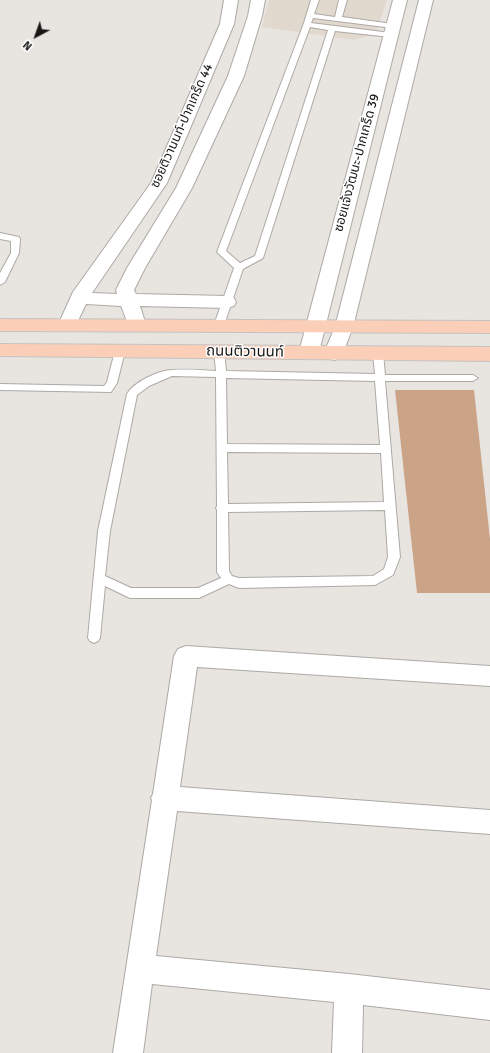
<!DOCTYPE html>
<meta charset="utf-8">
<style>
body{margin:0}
#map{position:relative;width:490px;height:1053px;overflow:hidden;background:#e8e4e0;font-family:Signika,sans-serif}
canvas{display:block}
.north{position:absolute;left:16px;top:16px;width:40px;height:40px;-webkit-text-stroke:3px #fff;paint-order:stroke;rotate:221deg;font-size:11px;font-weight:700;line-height:16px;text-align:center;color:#181715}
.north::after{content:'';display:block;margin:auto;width:14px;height:18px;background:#181715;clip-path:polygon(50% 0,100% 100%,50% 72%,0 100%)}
</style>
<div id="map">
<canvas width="490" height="1053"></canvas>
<div class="north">N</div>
</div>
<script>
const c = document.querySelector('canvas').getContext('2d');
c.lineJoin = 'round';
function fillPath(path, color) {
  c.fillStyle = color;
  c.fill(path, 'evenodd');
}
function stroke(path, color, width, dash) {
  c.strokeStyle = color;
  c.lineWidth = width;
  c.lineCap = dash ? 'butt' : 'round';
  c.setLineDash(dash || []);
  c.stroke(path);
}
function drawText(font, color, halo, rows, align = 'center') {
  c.font = font + ' Signika,"Noto Sans Thai",sans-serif';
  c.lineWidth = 3;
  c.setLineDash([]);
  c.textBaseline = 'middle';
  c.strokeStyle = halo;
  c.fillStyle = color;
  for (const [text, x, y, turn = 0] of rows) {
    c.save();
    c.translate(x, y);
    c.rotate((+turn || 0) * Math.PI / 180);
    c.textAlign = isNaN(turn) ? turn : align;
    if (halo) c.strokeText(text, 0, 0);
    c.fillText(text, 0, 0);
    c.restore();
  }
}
fillPath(new Path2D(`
 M269,0H387L376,33L355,40L262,27Z`), '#e2d9ce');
fillPath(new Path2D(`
 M395,390H474L490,539V593H417Z`), '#cba488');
const service = new Path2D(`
 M311,0H319L314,14L335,17L339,0H347L342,17L393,24L397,26L393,28L313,18L311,23L391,33L395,35L391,37L335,31L263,258L243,269L224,325L219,328L216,327L214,325L234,268L217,252L304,23ZM310,27L328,30L255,256L240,263L226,251Z
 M0,233L19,237L20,239L19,253L5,282L0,285V273L11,253V241L0,239Z
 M120,348L125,351L117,383L111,392L0,390V384L104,386L107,382L115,351Z
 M219,348L224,351L226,371L375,374L373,353L378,350L383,353L385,375H473L478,378L473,381H385L400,557L393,575L375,585L239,588L229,584L199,598H130L105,586L100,638L98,641L94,643L90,641L88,638L98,531L127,394C134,382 159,370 172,370C187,369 201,370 216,371L214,351ZM172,376L216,377L217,506L216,508L217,510V572L221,578L198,588H131L105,576L110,531L137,395L149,386ZM226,378L375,381L380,445L227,444ZM227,452L381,453L384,502L228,504ZM385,510L388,557L384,569L373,576L239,578L232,576L229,571L228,512Z`);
const minor = new Path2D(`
 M224,0H238L234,24L167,183L92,293L117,294L116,290L127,268L176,188L228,76L248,16L251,0H265L262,16L244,76L192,188L145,268L134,290L136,294L227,296L234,298L236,302L234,306L227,308L140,306L146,325L144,329L137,331L130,329L121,306L86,304L74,329L67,331L60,329L58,325L73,292L151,183L220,24Z
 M186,646L490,666V686L197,667L180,787L490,810V834L177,811L156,956L349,974L490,990V1020L363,1005L362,1053H332L334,1002L152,984L143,1053H113L152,800L151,798L153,794L174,656L178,649Z`);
const secondary = new Path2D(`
 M393,0H407L319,352L316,357L309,359L302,357L299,352Z
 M419,0H433L353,327L341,358L334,360L327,358L324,353L335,327Z`);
const primary = new Path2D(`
 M0,319L490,321V333L0,331Z
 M0,344L490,347V361L0,356Z`);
stroke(service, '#ada9a5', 2);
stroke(minor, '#ada9a5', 2);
stroke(secondary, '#ada9a5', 2);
stroke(primary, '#c3c3c2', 2);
fillPath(service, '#fff');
fillPath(minor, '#fff');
fillPath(secondary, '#fff');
fillPath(primary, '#fbceb8');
drawText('13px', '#181715', '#fff', [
 ["ซอยติวานนท์-ปากเกร็ด 44",182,126,-66],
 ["ซอยแจ้งวัฒนะ-ปากเกร็ด 39",357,163,-75]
]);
drawText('15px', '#181715', '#fff', [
 ["ถนนติวานนท์",245,352,1]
]);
</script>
